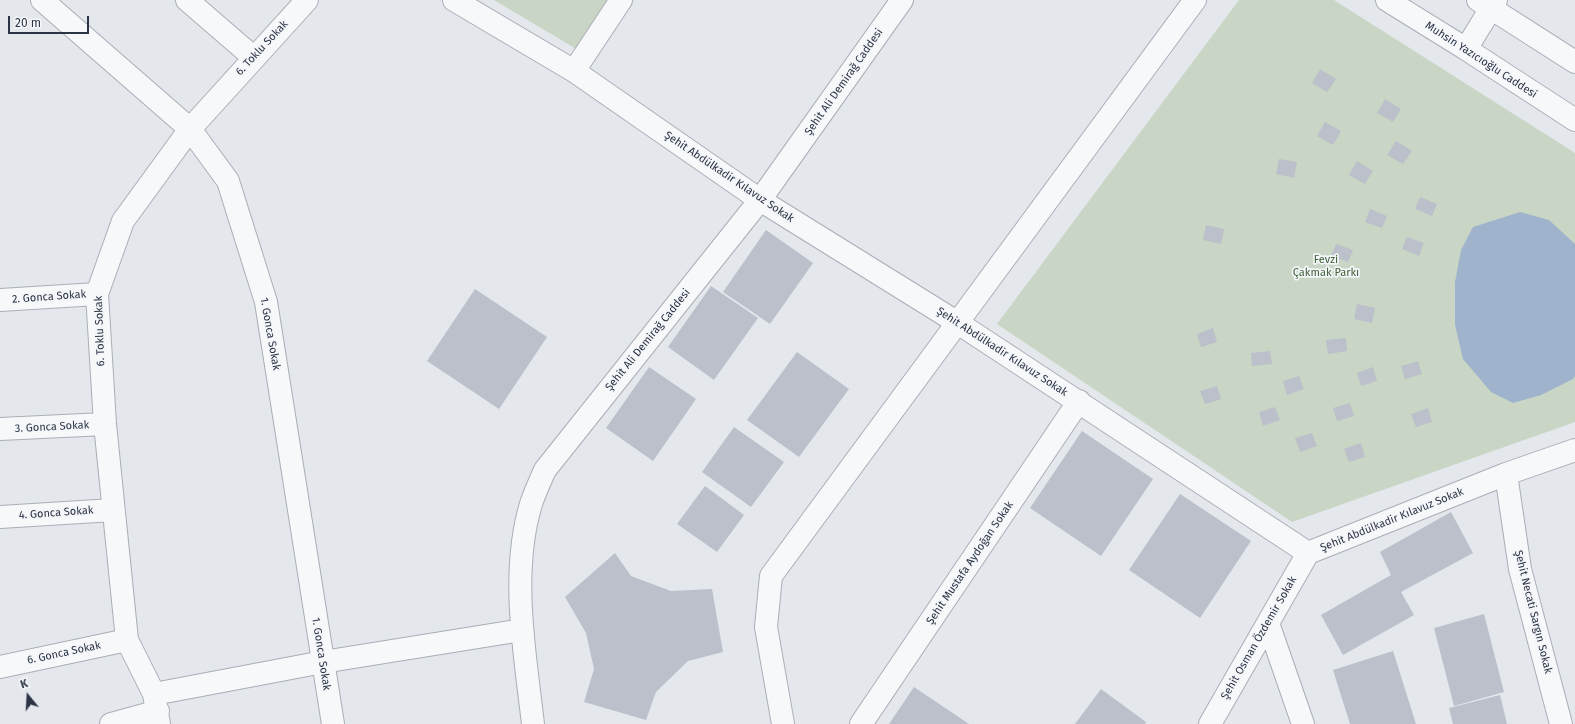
<!DOCTYPE html>
<meta charset="utf-8">
<style>
body{margin:0}
#map{position:relative;width:1575px;height:724px;overflow:hidden;background:#e4e7ec;font-family:"Fira Sans",sans-serif}
canvas{display:block}
.north{position:absolute;left:8px;top:676px;width:40px;height:40px;-webkit-text-stroke:3px #f4f6f9;paint-order:stroke;rotate:342deg;font-size:11px;font-weight:700;line-height:16px;text-align:center;color:#2b3445}
.north::after{content:'';display:block;margin:auto;width:14px;height:18px;background:#2b3445;clip-path:polygon(50% 0,100% 100%,50% 72%,0 100%)}
.scale{position:absolute;left:8px;top:16px;width:81px;height:18px;box-sizing:border-box;border:2px solid #2b3445;border-top:0;padding-left:5px;font-size:12px;line-height:14px;white-space:nowrap;color:#2b3445;-webkit-text-stroke:3px #f4f6f9;paint-order:stroke}
</style>
<div id="map">
<canvas width="1575" height="724"></canvas>
<div class="north">K</div>
<div class="scale">20 m</div>
</div>
<script>
const c = document.querySelector('canvas').getContext('2d');
c.lineJoin = 'round';
function fillPath(path, color) {
  c.fillStyle = color;
  c.fill(path, 'evenodd');
}
function stroke(path, color, width, dash) {
  c.strokeStyle = color;
  c.lineWidth = width;
  c.lineCap = dash ? 'butt' : 'round';
  c.setLineDash(dash || []);
  c.stroke(path);
}
function drawText(font, color, halo, rows, align = 'center') {
  c.font = font + ' "Fira Sans",sans-serif';
  c.lineWidth = 3.5;
  c.setLineDash([]);
  c.textBaseline = 'middle';
  c.strokeStyle = halo;
  c.fillStyle = color;
  for (const [text, x, y, turn = 0] of rows) {
    c.save();
    c.translate(x, y);
    c.rotate((+turn || 0) * Math.PI / 180);
    c.textAlign = isNaN(turn) ? turn : align;
    if (halo) c.strokeText(text, 0, 0);
    c.fillText(text, 0, 0);
    c.restore();
  }
}
fillPath(new Path2D(`
 M494,0H607L578,50Z
 M1239,0H1334L1575,153V422L1292,522L997,324Z`), '#c9d6c5');
fillPath(new Path2D(`
 M1520,212L1549,220L1575,244V376L1573,379L1541,395L1513,403L1491,392L1463,359L1455,325V282L1461,250L1473,227Z`), '#9fb4cc');
fillPath(new Path2D(`
 M1320,69L1336,79L1327,92L1312,83Z
 M1385,99L1401,109L1393,122L1377,113Z
 M1325,122L1341,131L1333,145L1317,136Z
 M1396,141L1412,151L1403,164L1387,155Z
 M1279,159L1297,162L1294,178L1276,174Z
 M1357,161L1373,171L1365,184L1349,175Z
 M1420,197L1437,204L1432,216L1415,209Z
 M1370,209L1387,216L1382,228L1365,222Z
 M1206,225L1224,229L1221,244L1203,240Z
 M766,230L813,263L770,324L723,292Z
 M1407,237L1424,243L1419,256L1402,249Z
 M1336,244L1353,250L1348,262L1331,256Z
 M711,286L758,318L714,380L668,347Z
 M475,289L547,337L499,409L427,361Z
 M1357,304L1375,308L1372,323L1354,319Z
 M1213,328L1217,342L1201,347L1197,334Z
 M1346,338L1347,351L1328,354L1326,340Z
 M1270,351L1272,364L1252,366L1251,353Z
 M797,352L849,389L799,457L747,420Z
 M1418,361L1422,374L1405,379L1401,366Z
 M649,367L696,399L653,461L606,428Z
 M1373,367L1377,381L1361,386L1357,373Z
 M1299,376L1304,389L1287,395L1283,381Z
 M1217,386L1221,399L1205,404L1200,391Z
 M1350,403L1354,416L1337,421L1333,408Z
 M1275,407L1280,420L1263,426L1259,412Z
 M1428,408L1432,422L1416,427L1411,414Z
 M734,427L784,462L751,507L702,472Z
 M1082,431L1153,479L1101,556L1030,508Z
 M1312,433L1317,446L1300,452L1295,438Z
 M1361,443L1365,457L1349,462L1344,449Z
 M705,486L744,515L717,552L677,524Z
 M1180,494L1251,541L1200,618L1129,570Z
 M1451,512L1473,553L1401,592L1414,615L1343,655L1321,615L1391,575L1380,552Z
 M615,553L631,576L671,591L712,589L723,652L688,661L656,692L646,720L584,702L594,669L586,633L565,597Z
 M1484,614L1504,692L1454,706L1434,628Z
 M1393,651L1416,724H1350L1333,670Z
 M914,687L969,724H889Z
 M1101,689L1146,722L1145,724H1075Z
 M1500,695L1507,724H1453L1449,708Z`), '#bbc0ca');
const minor = new Path2D(`
 M42,0L190,129L228,181L266,302L333,724
 M187,0L253,57
 M454,0L574,71L760,200L958,323L1308,553L1506,474L1575,450
 M1387,0L1466,49L1575,120
 M1478,0L1575,62
 M1466,49L1496,0
 M574,71L621,0
 M0,300L97,294
 M0,429L105,424
 M1506,474L1520,569L1561,724
 M0,517L113,510
 M1268,623L1303,724
 M0,667L127,640
 M154,694L323,662L522,630
 M111,724L158,711
 M159,724L154,694L127,640L105,424L97,294L123,221L190,129L307,0
 M533,724C525,654 510,573 531,504C535,492 540,481 545,470L760,200L902,0
 M783,724L766,627L771,576L1195,0
 M861,724L1079,401
 M1210,724L1308,553`);
stroke(minor, '#a9aeb7', 24);
stroke(minor, '#f7f8fa', 22);
drawText('11px', '#2b3445', '#f4f6f9', [
 ["6. Toklu Sokak",262,48,-47],
 ["Muhsin Yazıcıoğlu Caddesi",1481,60,33],
 ["Şehit Ali Demirağ Caddesi",844,82,-55],
 ["Şehit Abdülkadir Kılavuz Sokak",729,177,34],
 ["2. Gonca Sokak",49,297,-4],
 ["6. Toklu Sokak",100,331,-92],
 ["1. Gonca Sokak",270,334,80],
 ["Şehit Ali Demirağ Caddesi",648,340,-51],
 ["Şehit Abdülkadir Kılavuz Sokak",1002,352,33],
 ["3. Gonca Sokak",52,427,-3],
 ["4. Gonca Sokak",56,513,-4],
 ["Şehit Abdülkadir Kılavuz Sokak",1392,520,-22],
 ["Şehit Mustafa Aydoğan Sokak",970,563,-56],
 ["Şehit Necati Sargın Sokak",1533,612,76],
 ["Şehit Osman Özdemir Sokak",1259,638,-60],
 ["6. Gonca Sokak",64,653,-12],
 ["1. Gonca Sokak",321,654,81]
]);
drawText('11px', '#3f6138', '#f4f6f9', [
 ["Fevzi",1326,260],
 ["Çakmak Parkı",1326,273]
]);
</script>
